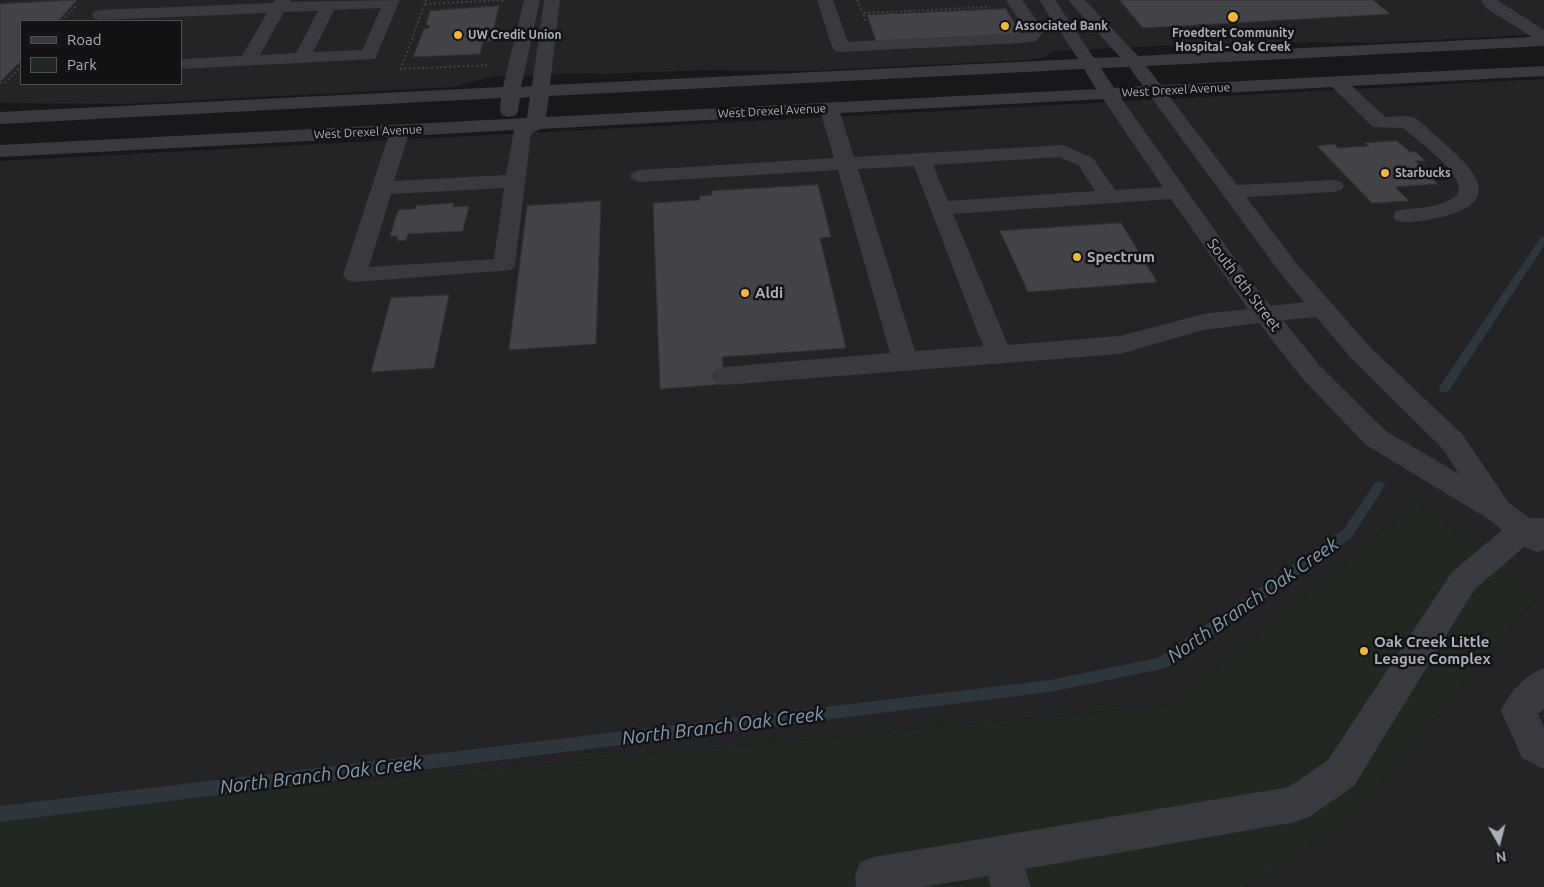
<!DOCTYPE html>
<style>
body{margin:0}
#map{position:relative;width:1544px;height:887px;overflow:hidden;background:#18181a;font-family:Ubuntu,sans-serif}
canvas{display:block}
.legend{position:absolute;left:20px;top:20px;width:162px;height:65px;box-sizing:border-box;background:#131315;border:1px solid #4f5157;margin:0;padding:6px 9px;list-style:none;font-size:15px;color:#aaafb9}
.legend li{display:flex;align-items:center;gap:10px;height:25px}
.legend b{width:25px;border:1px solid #4f5157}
.north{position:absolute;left:1474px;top:817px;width:50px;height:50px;-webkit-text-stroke:4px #131315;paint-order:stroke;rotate:172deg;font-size:14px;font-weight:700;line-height:20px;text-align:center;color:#aaafb9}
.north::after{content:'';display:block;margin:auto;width:18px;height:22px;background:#aaafb9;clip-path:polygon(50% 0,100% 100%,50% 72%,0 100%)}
</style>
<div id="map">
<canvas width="1544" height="887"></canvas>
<ul class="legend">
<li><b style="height:6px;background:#393a3f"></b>Road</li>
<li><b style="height:14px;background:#202821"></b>Park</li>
</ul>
<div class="north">N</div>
</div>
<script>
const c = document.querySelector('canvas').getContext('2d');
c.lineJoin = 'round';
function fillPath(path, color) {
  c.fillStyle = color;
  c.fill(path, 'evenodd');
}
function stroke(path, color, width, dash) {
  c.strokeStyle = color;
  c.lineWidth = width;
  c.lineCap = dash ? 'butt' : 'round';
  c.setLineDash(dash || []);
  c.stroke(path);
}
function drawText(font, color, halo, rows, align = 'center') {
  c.font = font + ' Ubuntu,sans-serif';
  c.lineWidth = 5;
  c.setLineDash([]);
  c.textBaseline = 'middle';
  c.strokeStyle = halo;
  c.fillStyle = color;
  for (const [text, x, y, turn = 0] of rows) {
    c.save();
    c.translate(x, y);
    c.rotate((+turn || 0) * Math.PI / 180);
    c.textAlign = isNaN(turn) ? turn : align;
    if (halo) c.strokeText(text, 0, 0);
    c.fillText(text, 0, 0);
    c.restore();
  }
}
fillPath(new Path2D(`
 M0,0H1544V34L1374,43L1275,42L1158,46L1055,51L1045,57L1030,60L804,71L705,70L604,74L583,73L489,77L455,87L121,104L0,103ZM21,21H181V84H21Z
 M1544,79V887H1243L1347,825L1537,597L1418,502L1170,705L0,815V161Z`), '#242427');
fillPath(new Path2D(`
 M1418,502L1537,596L1347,825L1243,887H0V815L1170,705Z`), '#202821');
fillPath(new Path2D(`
 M1544,236V246L1448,392H1440L1439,389L1440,386L1541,237Z
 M1379,481L1383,483L1385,486L1351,538L1166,668L1050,692L0,822V806L1050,680L1158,658L1343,530L1375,483Z`), '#2e363e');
const building = new Path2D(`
 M77,0L58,21H21V61L0,82V4Z
 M1120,0H1373L1390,14L1143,28Z
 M499,6L491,41H483L480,54L413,57L424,29L429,28L430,25H426L430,11Z
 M1006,9L1021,34L876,41L867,15Z
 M1397,141L1410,152H1416L1425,161H1415L1438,184L1395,187L1409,201L1372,203L1317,146L1335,144L1338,148L1369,146L1365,143Z
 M818,185L831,237L820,238L846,348L722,357L725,384L660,389L653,203L700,200L699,196L712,195V191Z
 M601,201L596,344L509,350L527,206Z
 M454,203L453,207L469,206L463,231L408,234L406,240L397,241L398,236H390L398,210L415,209L416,206Z
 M1121,223L1157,282L1028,292L1000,231Z
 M449,295L434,368L371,372L391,298Z`);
fillPath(building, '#424347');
stroke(building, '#323236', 1);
stroke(new Path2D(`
 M426,0L401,69L490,65
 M857,0L863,13
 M425,4L504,0
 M62,21L76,6
 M865,21L863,13L990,7
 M0,83L6,82L21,66`), '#3f4146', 2, [2, 2.5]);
fillPath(new Path2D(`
 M275,0H291L290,2L400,0L375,59L181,69V59L242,56L267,13L100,20L94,18L92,15L94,12L100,10L273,3ZM381,8L362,50L313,52L334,10ZM318,11L296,53L260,55L284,12Z
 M524,0H540L521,87L532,86L544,0H560L550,85L1078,59L1039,0H1055L1094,58L1120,57L1068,0H1085L1138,56L1532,37L1486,8L1481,0H1497L1544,30V46L1146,66L1161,85L1544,66V76L1352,86L1385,117C1394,117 1407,114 1415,118C1426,125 1435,136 1445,144C1477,172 1503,202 1442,217C1428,220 1411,224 1396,221L1393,216L1396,211C1412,207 1430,209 1445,202C1449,200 1456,197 1458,193C1466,175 1416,139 1403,128L1373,127L1332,87L1169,96L1237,185L1334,180L1341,182L1344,186L1341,190L1334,192L1246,197L1297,264L1370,347L1462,434L1509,503L1530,518H1544V550L1537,552L1524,547L1474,590L1354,786L1309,817L1296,822L1025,869L1031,887H991L988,876L923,887H856L855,876L860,862L874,857L1289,787L1328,760L1452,572L1502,530L1490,520L1366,445L1302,378L1259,323L1203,330L1120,354L724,385L715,382L711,376L715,370L724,367L890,353L838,170L640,182L633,180L630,176L633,172L640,170L834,158L821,114L540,129L531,134L515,265L512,270L355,282L347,280L343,275L388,137L0,157V145L527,118L530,97L520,98L518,111L516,115L509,117L502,115L500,111L501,98L0,124V112L503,87ZM1129,67L1143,86L1114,88L1101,68ZM1084,69L1096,89L546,117L549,96ZM1151,97L1281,274L1304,302L1271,306L1253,284L1121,98ZM1103,99L1163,187L1115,190L1093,158L1063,145L854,157L840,113ZM514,130L506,175L394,181L408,136ZM1060,157L1079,166L1095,191L948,201L933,165ZM914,166L983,346L915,351L858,169ZM504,188L494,259L369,267L391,194ZM1171,199L1248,309L1203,314L1120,336L1008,345L953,214ZM1316,317L1352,359L1442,448L1459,474L1386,431L1320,366L1283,320Z
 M817,0H833L848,42L1025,33L1026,31L1006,0H1022L1039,23L1043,32L1036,41L1022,43L841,52L835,51L832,47Z
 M1544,668V708L1538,714L1544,727V769L1522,758L1501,711C1509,693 1525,675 1544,668Z`), '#393a3f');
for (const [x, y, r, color] of [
 [1233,17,6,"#f0b539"],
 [1005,26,5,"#f0b539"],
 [458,35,5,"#f0b539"],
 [1385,173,5,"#f0b539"],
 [1077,257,5,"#f0b539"],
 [745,293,5,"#f0b539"],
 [1364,651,5,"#f0b539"]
]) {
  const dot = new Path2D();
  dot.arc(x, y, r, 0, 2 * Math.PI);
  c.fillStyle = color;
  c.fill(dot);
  stroke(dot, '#131315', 2);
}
drawText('bold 12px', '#aaafb9', '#131315', [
 ["Associated Bank",1015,26],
 ["Froedtert Community",1233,33,"center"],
 ["Hospital - Oak Creek",1233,47,"center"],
 ["UW Credit Union",468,35],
 ["Starbucks",1395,173]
], 'left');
drawText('12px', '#aaafb9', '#131315', [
 ["West Drexel Avenue",1176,90,-3],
 ["West Drexel Avenue",772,111,-3],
 ["West Drexel Avenue",368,132,-3]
]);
drawText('bold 15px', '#aaafb9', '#131315', [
 ["Spectrum",1087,257],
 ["Aldi",755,293],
 ["Oak Creek Little",1374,642],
 ["League Complex",1374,659]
], 'left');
drawText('15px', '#aaafb9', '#131315', [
 ["South 6th Street",1244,285,53]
]);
drawText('italic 19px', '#829cb4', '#131315', [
 ["North Branch Oak Creek",1253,600,-35],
 ["North Branch Oak Creek",723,726,-7],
 ["North Branch Oak Creek",321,775,-7]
]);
</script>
